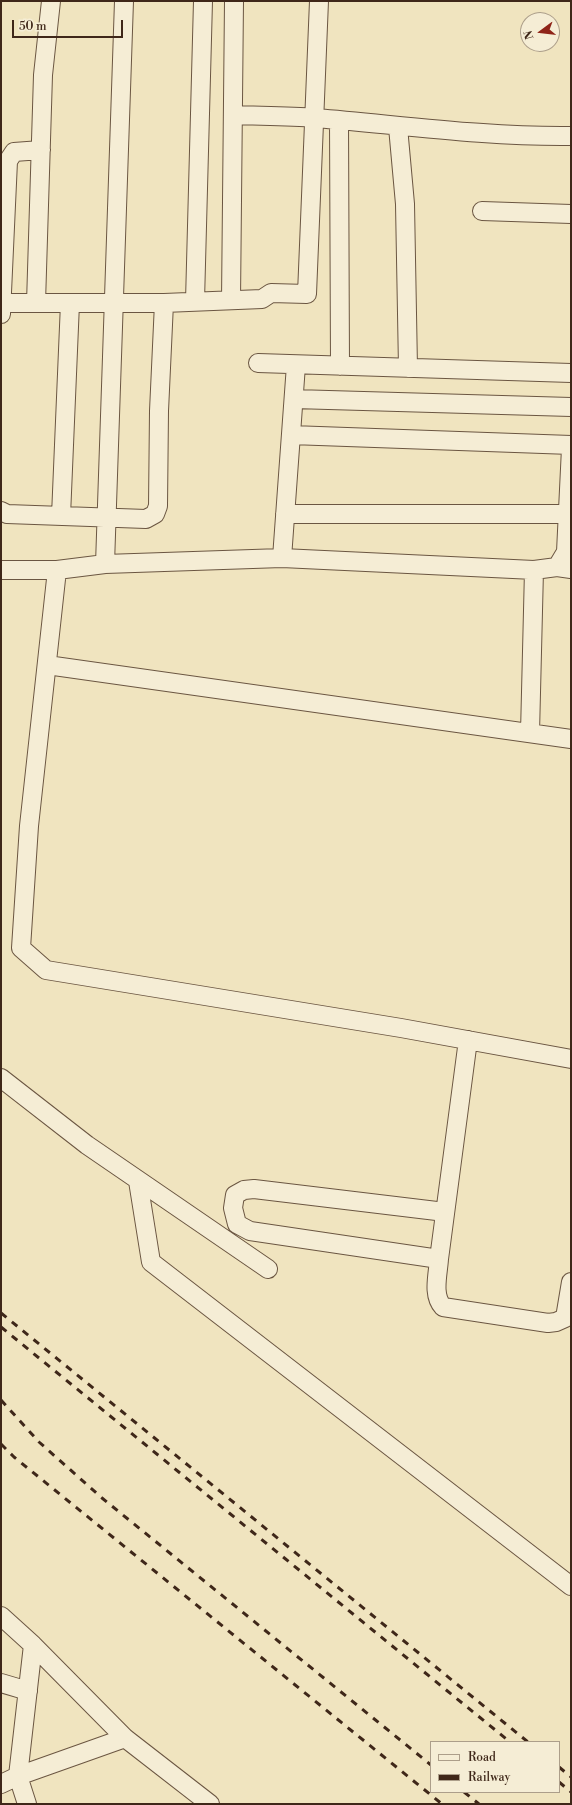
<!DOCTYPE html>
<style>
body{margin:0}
#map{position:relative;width:572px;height:1805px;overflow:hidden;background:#f0e4bf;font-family:"Libre Bodoni",serif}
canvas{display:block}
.frame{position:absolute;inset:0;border:2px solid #3f2719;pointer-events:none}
.legend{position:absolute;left:430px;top:1741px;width:130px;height:52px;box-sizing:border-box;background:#f5edd5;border:1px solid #ac9e8a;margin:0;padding:5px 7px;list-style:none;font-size:12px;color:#3f2719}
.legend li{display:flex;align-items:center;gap:8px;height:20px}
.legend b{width:20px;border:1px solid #ac9e8a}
.north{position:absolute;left:520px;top:12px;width:40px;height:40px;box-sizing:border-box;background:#f5edd5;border:1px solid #ac9e8a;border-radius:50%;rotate:255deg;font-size:11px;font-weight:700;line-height:16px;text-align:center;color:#3f2719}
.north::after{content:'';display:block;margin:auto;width:14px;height:18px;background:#8f2418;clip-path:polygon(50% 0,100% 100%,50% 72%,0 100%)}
.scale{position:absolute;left:12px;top:20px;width:111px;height:18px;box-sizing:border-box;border:2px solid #3f2719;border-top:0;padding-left:5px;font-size:12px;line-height:14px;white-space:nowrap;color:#3f2719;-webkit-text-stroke:3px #f5edd5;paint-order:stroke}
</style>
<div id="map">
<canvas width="572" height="1805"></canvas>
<div class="frame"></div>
<ul class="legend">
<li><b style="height:5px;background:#f5edd5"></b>Road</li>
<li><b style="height:5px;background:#3f2719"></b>Railway</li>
</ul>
<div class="north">N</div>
<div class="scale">50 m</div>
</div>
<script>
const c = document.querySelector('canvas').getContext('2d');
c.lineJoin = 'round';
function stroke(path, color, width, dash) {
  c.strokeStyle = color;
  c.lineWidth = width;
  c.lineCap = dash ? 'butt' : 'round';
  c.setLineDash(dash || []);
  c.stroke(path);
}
const minor = new Path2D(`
 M234,115C261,116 289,116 316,118C401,125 486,137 571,136
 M339,121L340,366
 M398,127L405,204L408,368
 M482,211L571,214
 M231,300L234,1
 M195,301L203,1
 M1,303H164L262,299L271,293L307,294L319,1
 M36,303L43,75L51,1
 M1,314L8,161L14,152L41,150
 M258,363L571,373
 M294,399L571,407
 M291,435L571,445
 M1,511L7,514L146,519L155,514L158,506L159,411L164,303
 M285,514H568
 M61,516L70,303
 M282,558L296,365
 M105,564L124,1
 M557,567L566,552L571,448
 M1,570H57L105,564L282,558L534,570L557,567L571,569
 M57,570L29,826L21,948L46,970L401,1028L571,1059
 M47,665L571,739
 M530,733L534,570
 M468,1040L439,1259C438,1275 432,1295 443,1307L548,1323L556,1322L565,1318L571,1282
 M1,1078L87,1145L268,1269
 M138,1181L151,1262L571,1586
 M439,1259L250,1231L237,1224L233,1208L235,1195L244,1190L254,1189L445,1212
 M1,1616L33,1645L125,1738L210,1804
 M1,1683L28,1691
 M1,1784L18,1776L125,1738
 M27,1804L18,1776L33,1645`);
stroke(minor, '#6b5642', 20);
stroke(minor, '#f5edd5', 18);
stroke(new Path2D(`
 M1,1313L528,1742
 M1,1327L510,1742
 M1,1400L39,1442L102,1498L431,1765
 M1,1444L14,1457L442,1804
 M559,1767L571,1777
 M559,1782L571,1792
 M464,1792L479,1804`), '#3f2719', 3, [7, 7]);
</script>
